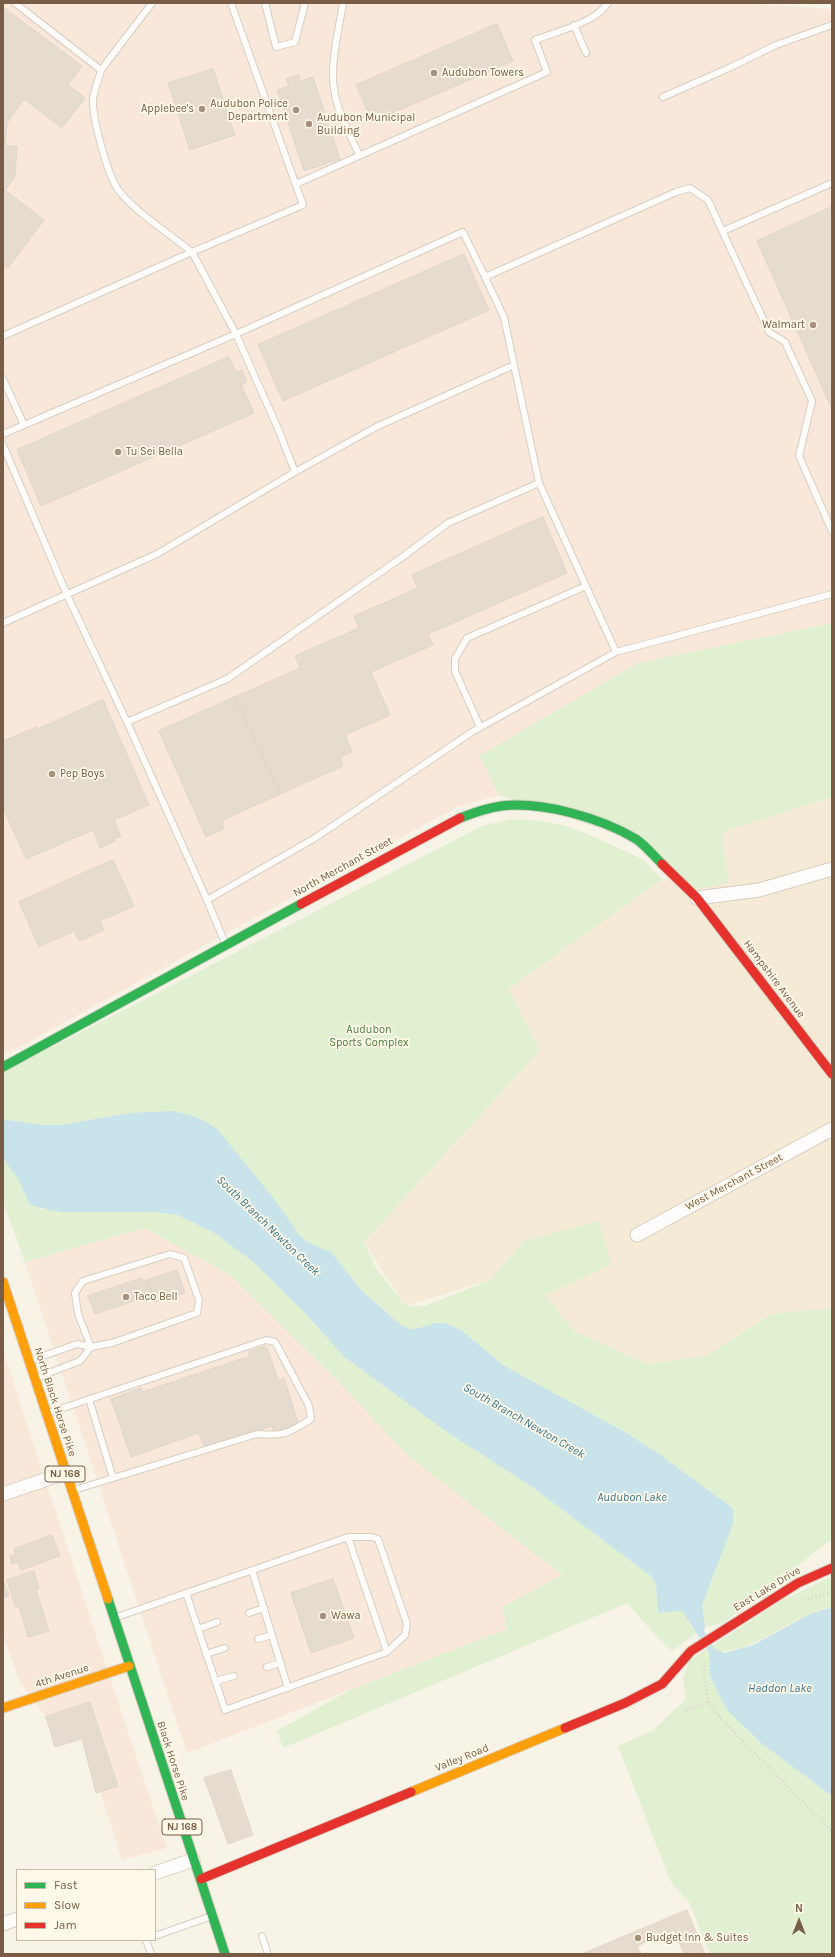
<!DOCTYPE html>
<style>
body{margin:0}
#map{position:relative;width:835px;height:1957px;overflow:hidden;background:#f8f3e7;font-family:Karla,sans-serif}
canvas{display:block}
.frame{position:absolute;inset:0;border:4px solid #785c45;pointer-events:none}
.legend{position:absolute;left:16px;top:1869px;width:140px;height:72px;box-sizing:border-box;background:#fff9e9;border:1px solid #c9baa7;margin:0;padding:5px 7px;list-style:none;font-size:12px;color:#785c45}
.legend li{display:flex;align-items:center;gap:8px;height:20px}
.legend b{width:20px;border:1px solid #c9baa7}
.north{position:absolute;left:779px;top:1901px;width:40px;height:40px;-webkit-text-stroke:3px #fff9e9;paint-order:stroke;rotate:0deg;font-size:11px;font-weight:700;line-height:16px;text-align:center;color:#785c45}
.north::after{content:'';display:block;margin:auto;width:14px;height:18px;background:#785c45;clip-path:polygon(50% 0,100% 100%,50% 72%,0 100%)}
</style>
<div id="map">
<canvas width="835" height="1957"></canvas>
<div class="frame"></div>
<ul class="legend">
<li><b style="height:5px;background:#30b455"></b>Fast</li>
<li><b style="height:5px;background:#ff9f0a"></b>Slow</li>
<li><b style="height:5px;background:#e5322d"></b>Jam</li>
</ul>
<div class="north">N</div>
</div>
<script>
const c = document.querySelector('canvas').getContext('2d');
c.lineJoin = 'round';
function fillPath(path, color) {
  c.fillStyle = color;
  c.fill(path, 'evenodd');
}
function stroke(path, color, width, dash) {
  c.strokeStyle = color;
  c.lineWidth = width;
  c.lineCap = dash ? 'butt' : 'round';
  c.setLineDash(dash || []);
  c.stroke(path);
}
function drawText(font, color, halo, rows, align = 'center') {
  c.font = font + ' Karla,sans-serif';
  c.lineWidth = 3.5;
  c.setLineDash([]);
  c.textBaseline = 'middle';
  c.strokeStyle = halo;
  c.fillStyle = color;
  for (const [text, x, y, turn = 0] of rows) {
    c.save();
    c.translate(x, y);
    c.rotate((+turn || 0) * Math.PI / 180);
    c.textAlign = isNaN(turn) ? turn : align;
    if (halo) c.strokeText(text, 0, 0);
    c.fillText(text, 0, 0);
    c.restore();
  }
}
fillPath(new Path2D(`
 M832,797V1308L772,1314L706,1356L648,1364L574,1331L545,1295L611,1264L524,1241L490,1280L406,1306L364,1242L540,1050L508,989L662,879L728,883L722,832Z`), '#f4ead6');
fillPath(new Path2D(`
 M3,3H744L832,9V623L638,663L480,756L499,795L457,807L3,1056Z
 M145,1228L230,1275L339,1382L562,1576L503,1607L507,1629L187,1753L25,1262Z
 M3,1350L113,1687L167,1848L122,1860L83,1739L55,1747L46,1717L20,1683L3,1634Z`), '#f9e8da');
fillPath(new Path2D(`
 M832,623V797L722,832L728,883L689,890L637,840L499,795L479,756L638,663Z
 M510,819L542,821L566,826L601,840L644,860L662,879L508,989L540,1050L364,1242L377,1270L406,1306H425L490,1280L524,1241L599,1221L611,1264L545,1295L574,1331L648,1364L706,1356L772,1314L832,1308V1539L723,1623L705,1627L701,1604L733,1524L721,1499L659,1454L623,1431L503,1365L461,1330L435,1323L415,1329H410L401,1325L362,1291L331,1252L309,1243L300,1236L278,1204L130,1113L60,1125H41L3,1119V1072L482,826Z
 M3,1158L19,1181L26,1197L42,1209L64,1212H154L178,1215L216,1234L253,1262L306,1314L343,1356L444,1430L532,1487L652,1576L656,1584L658,1613L682,1611C689,1617 689,1627 697,1632L672,1651L658,1638L627,1603L283,1748L277,1731L350,1690L507,1629L502,1607L562,1575L406,1454L339,1382L230,1275L145,1228L25,1262L3,1202Z
 M832,1576V1607C787,1616 759,1654 709,1652L710,1676L722,1701L747,1731L761,1743L832,1796V1954H710L689,1902L672,1884L668,1875L618,1746L652,1731L686,1699L683,1677L690,1660L783,1600Z`), '#e0f0d0');
fillPath(new Path2D(`
 M172,1111C189,1114 205,1119 218,1130L278,1204L300,1236L309,1243L331,1252L362,1291L401,1325L410,1329H415L435,1323H444L461,1330L503,1365L623,1431L659,1454L730,1506L733,1510V1524L702,1605L705,1627L704,1631L715,1649L724,1653L753,1645L810,1614L832,1607V1796L761,1743L728,1711L722,1701L710,1676L709,1652L682,1611L658,1613L656,1584L651,1576L532,1487L444,1430L343,1356L306,1314L253,1262L216,1234L178,1215L154,1212H64L53,1211L30,1205L19,1181L3,1158V1119L41,1125H60L130,1113Z`), '#c8e3e9');
const building = new Path2D(`
 M3,7L82,66L68,85L85,98L62,128L24,99L7,123L5,146H17L15,177L5,190L44,220L8,268L3,264Z
 M497,24L513,61L372,122L356,85Z
 M213,69L235,135L190,150L168,83Z
 M299,75L300,81L313,77L340,159L304,171L277,90L289,86L286,79Z
 M832,207V409L757,241Z
 M464,254L489,310L283,401L258,345Z
 M229,357L236,372L242,370L247,382L241,385L254,413L41,506L17,450Z
 M543,517L567,573L428,634L433,645L371,672L390,715L345,735L352,752L340,757L343,766L280,794L235,697L300,668L295,656L359,628L354,616L418,588L412,575Z
 M235,697L280,794L223,820V829L206,837L159,731Z
 M103,700L149,805L114,820L121,836L114,839L115,841L100,848L93,830L26,859L3,808V741L36,727L37,729Z
 M113,860L134,906L100,921L104,930L79,941L74,931L39,947L19,902Z
 M177,1270L185,1293L155,1302L148,1280Z
 M142,1278L143,1282L148,1280L152,1295L95,1314L88,1296Z
 M266,1346L279,1381L284,1378L299,1426L275,1433L272,1426L206,1449L198,1433L131,1457L111,1399L141,1388L142,1392L250,1356L249,1352Z
 M52,1535L60,1556L21,1570L18,1562L12,1564L10,1557L15,1554L14,1549Z
 M34,1571L39,1589L36,1590L49,1631L28,1637L19,1607L15,1606L7,1580Z
 M333,1579L354,1638L311,1653L291,1593Z
 M4,1583L9,1596L3,1598V1584Z
 M90,1702L118,1786L96,1793L82,1739L55,1747L46,1717Z
 M231,1770L253,1835L228,1844L204,1778Z
 M687,1910L705,1954H684L674,1930L637,1946L641,1954H582Z`);
fillPath(building, '#e5dbcf');
stroke(building, '#e1d6c9', 1);
const lane = new Path2D(`
 M231,3L303,205L192,252L236,334L279,431L295,472
 M265,3L276,47L295,42L305,3
 M343,3C339,29 330,63 334,89C337,112 350,134 359,155
 M574,25L586,53
 M101,70L152,3
 M663,97L729,68L776,45L832,25
 M296,184L547,72L535,40C557,31 594,24 608,3
 M723,231L832,183
 M3,336L192,252C172,236 130,208 117,188C107,172 92,118 93,99C94,90 99,79 101,70L15,3
 M514,365L504,317L485,277L676,192L690,188L708,200L769,332L785,342L812,401L799,456L832,531
 M3,379L24,425
 M3,434L236,334L463,232L485,277
 M3,445L67,595L127,722L207,900L315,838L472,732L616,652L539,483L514,365L376,427L295,472L157,554L3,623
 M616,652L832,594
 M127,722L227,679L401,558L448,523L539,483
 M480,727L455,671V659L467,638L586,586
 M207,900L225,943
 M32,1360L77,1344L91,1347L112,1343L197,1313L199,1300L184,1258L170,1254L83,1281L75,1293L78,1314L91,1347
 M38,1377L80,1361L91,1347
 M89,1399L113,1478
 M48,1413L266,1340L275,1342L309,1406L311,1419C287,1434 285,1436 257,1434L74,1490
 M348,1537H372L378,1539L407,1624L405,1635L387,1652
 M252,1570L288,1688
 M249,1613L264,1608
 M117,1617C193,1590 271,1564 348,1537L387,1652L225,1710L186,1593
 M198,1629L217,1622
 M258,1639L272,1635
 M206,1654L225,1648
 M267,1667L281,1663
 M216,1681L234,1676
 M155,1936L209,1917
 M262,1936L268,1954
 M146,1940L151,1954`);
const street = new Path2D(`
 M697,898L759,890L832,869
 M637,1235L832,1129
 M3,1494L65,1473
 M155,1873L193,1860
 M3,1924L17,1919`);
const fast = new Path2D(`
 M460,818C473,813 487,808 501,806C542,801 601,818 636,839C645,845 654,856 662,864
 M3,1067L301,904
 M108,1599L225,1954`);
const slow = new Path2D(`
 M3,1282L108,1599
 M3,1708L129,1666
 M411,1792L565,1728`);
const jam = new Path2D(`
 M662,864L697,898L832,1074
 M301,904L460,818
 M565,1728L625,1703L662,1684L691,1651L798,1583L832,1568
 M201,1879L411,1792`);
stroke(lane, '#d7cec2', 8);
stroke(street, '#d7cec2', 15);
stroke(fast, '#d8cfc3', 11);
stroke(slow, '#d8cfc3', 11);
stroke(jam, '#d8cfc3', 11);
stroke(new Path2D(`
 M804,1600L832,1592
 M709,1702L721,1719L832,1831
 M683,1712L709,1702L704,1676L705,1660`), '#dad3cb', 2.5, [1, 3]);
stroke(lane, '#fefdfb', 6);
stroke(street, '#fefdfb', 13);
stroke(fast, '#30b455', 9);
stroke(slow, '#ff9f0a', 9);
stroke(jam, '#e5322d', 9);
for (const [x, y, r, color] of [
 [434,73,4,"#a5917e"],
 [202,109,4,"#a5917e"],
 [296,110,4,"#a5917e"],
 [309,124,4,"#a5917e"],
 [813,325,4,"#a5917e"],
 [118,452,4,"#a5917e"],
 [52,774,4,"#a5917e"],
 [126,1297,4,"#a5917e"],
 [323,1616,4,"#a5917e"],
 [638,1938,4,"#a5917e"]
]) {
  const dot = new Path2D();
  dot.arc(x, y, r, 0, 2 * Math.PI);
  c.fillStyle = color;
  c.fill(dot);
  stroke(dot, '#fff9e9', 1.5);
}
for (const [x, y, w] of [
 [65,1474,40],
 [182,1827,40]
]) {
  const box = new Path2D();
  box.roundRect(x - w / 2, y - 8, w, 16, 3);
  c.fillStyle = '#fff9e9';
  c.fill(box);
  stroke(box, '#785c45', 1);
}
drawText('bold 10px', '#785c45', null, [
 ["NJ 168",65,1474],
 ["NJ 168",182,1827]
]);
drawText('11px', '#785c45', '#fff9e9', [
 ["Audubon Towers",442,73],
 ["Audubon Police",288,104,"right"],
 ["Department",288,117,"right"],
 ["Applebee's",194,109,"right"],
 ["Audubon Municipal",317,118],
 ["Building",317,131],
 ["Walmart",805,325,"right"],
 ["Tu Sei Bella",126,452],
 ["Pep Boys",60,774],
 ["Taco Bell",134,1297],
 ["Wawa",331,1616],
 ["Budget Inn & Suites",646,1938]
], 'left');
drawText('11px', '#785c45', '#fff9e9', [
 ["North Merchant Street",343,867,-29],
 ["Hampshire Avenue",774,979,53],
 ["West Merchant Street",734,1182,-28],
 ["North Black Horse Pike",55,1402,72],
 ["East Lake Drive",767,1589,-31],
 ["4th Avenue",62,1676,-18],
 ["Valley Road",462,1758,-22],
 ["Black Horse Pike",173,1761,72]
]);
drawText('11px', '#49803c', '#fff9e9', [
 ["Audubon",369,1030],
 ["Sports Complex",369,1043]
]);
drawText('italic 12px', '#3c788e', '#fff9e9', [
 ["South Branch Newton Creek",268,1226,44],
 ["South Branch Newton Creek",524,1421,30],
 ["Audubon Lake",632,1498],
 ["Haddon Lake",780,1689]
]);
</script>
